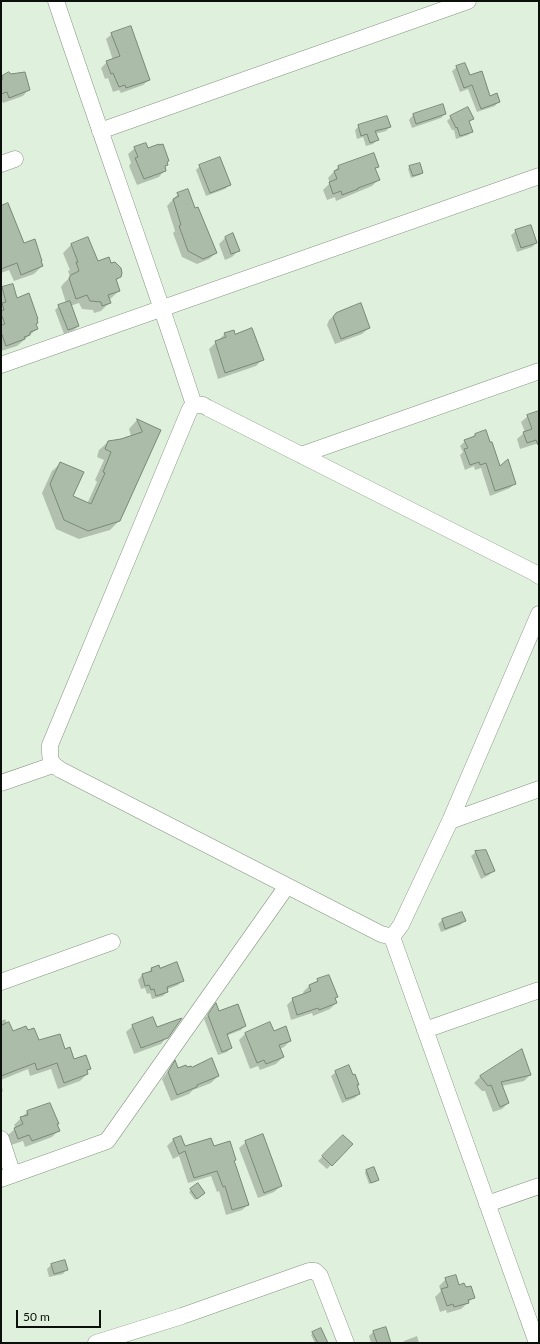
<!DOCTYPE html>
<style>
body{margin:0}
#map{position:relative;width:540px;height:1344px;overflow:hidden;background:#dff1dc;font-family:Lato,sans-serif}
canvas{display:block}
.frame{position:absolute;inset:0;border:2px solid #0b110a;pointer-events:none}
.scale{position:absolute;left:16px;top:1310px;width:85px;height:18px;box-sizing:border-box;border:2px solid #0b110a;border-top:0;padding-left:5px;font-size:12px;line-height:14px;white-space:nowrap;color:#0b110a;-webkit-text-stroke:3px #dff1dc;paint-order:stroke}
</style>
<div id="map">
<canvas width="540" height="1344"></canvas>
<div class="frame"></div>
<div class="scale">50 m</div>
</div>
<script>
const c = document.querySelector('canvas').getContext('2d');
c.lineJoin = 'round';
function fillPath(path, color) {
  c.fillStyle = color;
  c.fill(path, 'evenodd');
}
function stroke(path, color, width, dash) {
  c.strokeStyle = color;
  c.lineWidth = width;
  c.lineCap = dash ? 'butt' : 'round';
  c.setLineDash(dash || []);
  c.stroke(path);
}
fillPath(new Path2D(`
 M112,34L149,80L143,85L121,93L119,90L113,92L108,78L105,79L101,68L107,62L113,60L106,39Z
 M457,67L469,76L489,97L499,101L495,106L477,112L468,89L460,92L452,71Z
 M9,73L29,89L23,96L3,103L1,99V78Z
 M442,105L445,114L441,118L412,128L409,120L413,115Z
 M451,117L472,118L469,122L472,131L468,135L456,139L454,130H452L447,121Z
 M359,126L390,127L386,131L375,134L377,140L373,144L366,146L363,137L357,139L355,130Z
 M135,148L147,149L166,163L167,165L164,168L165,170L159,177L137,185L129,166L131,163L128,154Z
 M373,155L378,167L375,169L378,180L372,186L336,201L335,197L327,200L323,190L330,183L328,178L338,167Z
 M200,166L230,184L225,189L206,196L196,170Z
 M410,167L422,173L420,175L411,178L408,169Z
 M178,194L216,253L209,259L197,264L182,257L173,233L175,231L167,206Z
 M1,207L24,244L40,262L42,266L34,274L14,281L9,270L1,273Z
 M516,231L536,243L532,247L517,252L511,235Z
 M226,237L239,250L232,257L225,260L219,244Z
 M88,238L97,262L110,264L120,277L116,281L119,291L109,300V303L101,311L94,313L93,310L82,309L79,303L70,306L78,326L74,330L64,334L55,310L59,306L66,303L61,287L63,284L70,277L68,271L70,270L63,253L71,245Z
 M2,288L17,299L35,324L37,329L17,346L1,351V289Z
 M336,314L369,328L362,334L335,344L327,325L329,320Z
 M225,334L235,336L262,360L256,366L218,379L209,349Z
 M539,412V443L520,449L517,439L525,432L521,422L528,416Z
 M137,420L159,430L119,521L110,530L79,539L56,529L42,493L52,471L61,463L72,497L87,504L97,482L95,480L104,460L97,457L99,450L108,442L131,436L129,429Z
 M475,435L500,468L515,483L510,488L490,496L481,468L475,470L474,466L465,470L460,455L463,452L460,446L465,441L471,438Z
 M476,852L493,871L489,875L481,879L471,856Z
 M442,920L464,921L460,925L441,932L438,924Z
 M151,969L160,970L182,981L178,985L166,990L167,992L163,996L152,999L150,993L147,994L145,988L141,989L138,980L142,975L147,974Z
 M329,976L337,996L335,999L336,1003L330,1009L313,1016L312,1013L291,1020L287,1005L293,999L304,994L303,992L309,986L314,984L318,980Z
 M216,1005L218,1012L245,1026L241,1030L226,1036L231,1048L227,1052L218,1055L204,1019Z
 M5,1019L12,1032L28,1031L39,1042L64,1050L74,1060L90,1068L86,1071L87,1074L80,1081L58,1089L51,1069L30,1076L28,1069L1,1080V1021Z
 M133,1026L156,1029L167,1037L161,1044L134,1054L126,1032Z
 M273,1032L290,1041L284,1047L280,1049L283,1057L276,1064L260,1070L258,1066L250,1069L239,1040L245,1034Z
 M521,1051L530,1075L524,1081L502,1086L508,1103L502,1109L493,1112L485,1091H482L474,1083L480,1077Z
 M175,1062L178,1069L186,1068L218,1076L211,1083L193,1090L189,1094L171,1101L162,1079Z
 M336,1072L352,1076L358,1085L356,1086L359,1094L355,1098L342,1103L331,1076Z
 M1,1084L3,1091L1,1093Z
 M49,1104L58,1123L56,1125L58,1131L52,1137L25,1147L23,1141L11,1145L8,1135L16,1128L14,1125L27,1112Z
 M343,1136L351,1144L327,1169L318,1161Z
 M180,1137L184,1147L235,1160L234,1162L248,1205L242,1210L226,1215L219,1191L217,1192L211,1176L188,1183L179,1156L173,1159L167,1146L173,1140Z
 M246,1142L281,1186L274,1192L258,1198L239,1148Z
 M366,1171L378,1180L369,1184L365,1173Z
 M197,1185L202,1195L195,1200L189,1192Z
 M51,1265L67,1269L63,1274L49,1277L47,1269Z
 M446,1279L474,1297L461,1309L447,1313L446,1310L440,1312L435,1297L441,1291L439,1286Z
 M385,1328L388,1343H371L369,1336L373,1332Z
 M313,1333L325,1343H315L311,1335Z
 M417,1336L419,1343H402L404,1341Z`), '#0003');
const building = new Path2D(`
 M131,26L150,80L126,88L125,85L119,87L113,73L111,74L106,61L120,56L111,33Z
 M465,63L470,75L482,71L490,96L497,93L500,102L481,109L472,85L464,88L456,66Z
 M9,72L11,74L25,72L30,90L9,98L7,92L1,94V80H2V76Z
 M443,104L446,114L416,124L413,114Z
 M468,107L474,119L469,121L473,132L460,136L457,127L456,128L450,116Z
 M387,116L391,127L375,131L379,140L370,143L367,134L361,136L358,125Z
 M146,143L148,148L159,144V145L163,144L169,161L167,162L168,165L165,166L166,171L144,179L135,158L138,157L134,147Z
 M374,153L379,167L375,168L380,180L358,188V189L342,195L341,191L333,194L329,182L337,179L334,171L339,169L338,166Z
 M220,157L231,185L210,193L199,165Z
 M420,163L423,173L413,176L409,166Z
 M188,189L195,208L198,207L217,253L203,259L188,251L179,226L181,225L173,199L179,196L177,193Z
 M8,203L24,243L35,239L42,261H41L43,266L21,275L17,263L1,269V206Z
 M531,225L537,243L521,248L515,230Z
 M233,233L240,251L231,254L225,237Z
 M88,237L98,261L109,257L111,263L115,262L121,268L122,273L121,277L116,279L120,291L108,295L111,303L102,306L101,302L90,301L87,295L76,299L69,278L71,275L79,271L76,262H78L71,244Z
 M13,284L17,298L29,293L38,319H37L38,323L36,324L38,329L30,332V335L24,337L25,339L6,346L1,332V325L5,324L1,314V311L4,310L2,303L6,302L2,287Z
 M70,301L79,326L68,330L58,305Z
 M361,303L370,328L341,339L333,317L336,313Z
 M252,328L264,360L225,373L215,341L226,337L224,333L234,330L235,334Z
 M539,411V445H538L536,440L527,443L523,432L532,429L527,415Z
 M137,419L161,430L120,521L88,531L64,520L50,484L60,462L84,472L73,496L91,504L105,473L103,472L111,452L105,449L108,441L121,439L142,432Z
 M486,430L490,442H492L500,466L508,459L516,484L495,491L486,463L480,465L479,462L470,465L464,449L468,448L464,440L475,436V434Z
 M486,850L495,871L485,875L475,851Z
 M462,912L466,921L445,929L442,919Z
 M177,962L184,981L167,987L168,992L156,996L154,989L151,990L149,985L145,986L142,974L152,971L151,968L159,965L160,968Z
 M329,975L338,997L335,998L337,1003L319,1010L318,1008L297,1015L292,998L311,991L309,985L318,981L317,979Z
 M216,1003L219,1011L238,1004L246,1026L227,1034L232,1048L222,1052L208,1015Z
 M153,1017L157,1027L182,1018L168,1038L141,1048L132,1025Z
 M9,1022L13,1031L26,1026L28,1030L34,1028L39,1040L60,1034L65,1049L70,1047L74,1059L86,1055L91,1069L87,1070L88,1074L64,1083L57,1063L37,1070L35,1063L1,1076V1026Z
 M270,1022L274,1031L286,1026L291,1041L279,1045L284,1057L266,1064L264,1060L257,1063L245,1033Z
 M522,1049L531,1075L501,1082L509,1103L500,1107L491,1085L488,1086L480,1076Z
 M212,1058L219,1076L197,1085V1087L177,1095L168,1072L175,1060L178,1068L186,1065L187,1067L191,1066L192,1067Z
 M349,1065L353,1075L355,1074L359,1085H357L360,1094L346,1099L335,1071Z
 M50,1103L59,1124H57L60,1131L32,1141L29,1135L18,1139L14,1128L23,1124L20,1117L28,1115L27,1111Z
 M263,1134L282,1186L264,1193L245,1141Z
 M343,1135L353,1144L332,1166L322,1156Z
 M181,1136L185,1146L211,1138L214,1146L230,1141L236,1160L234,1161L236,1166L249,1205L232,1210L225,1186L223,1187L217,1171L194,1178L185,1151L179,1154L173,1139Z
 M374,1167L379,1180L371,1183L366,1170Z
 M198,1183L205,1193L197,1199L190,1189Z
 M65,1260L68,1270L54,1274L51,1264Z
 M456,1275L459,1285L464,1283L466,1287L471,1286L475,1298L468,1300L469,1303L454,1307L453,1304L447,1306L441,1289L448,1287L445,1278Z
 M386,1327L391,1343H377L373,1331Z
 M321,1328L328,1343H318L312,1332Z`);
fillPath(building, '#abbca8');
stroke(building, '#788976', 1);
const minor = new Path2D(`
 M56,1C101,136 150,270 194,405
 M100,131L468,1
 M1,164L15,159
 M1,365L539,176
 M301,455L539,371
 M539,576L535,573L208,408L203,405H194L190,409L187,416L50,745C50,759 49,763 61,770L381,934L392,937L401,925L450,821L539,614
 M1,783L53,765
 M450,821L539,789
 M392,937L537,1343
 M1,982L112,942
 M425,1030L539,990
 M1,1139L13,1175
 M1,1179L107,1141L287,886
 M487,1204L539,1186
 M96,1343L182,1316L309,1271H315L320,1276L346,1343`);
stroke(minor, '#849481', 17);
stroke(minor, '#fff', 16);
</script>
